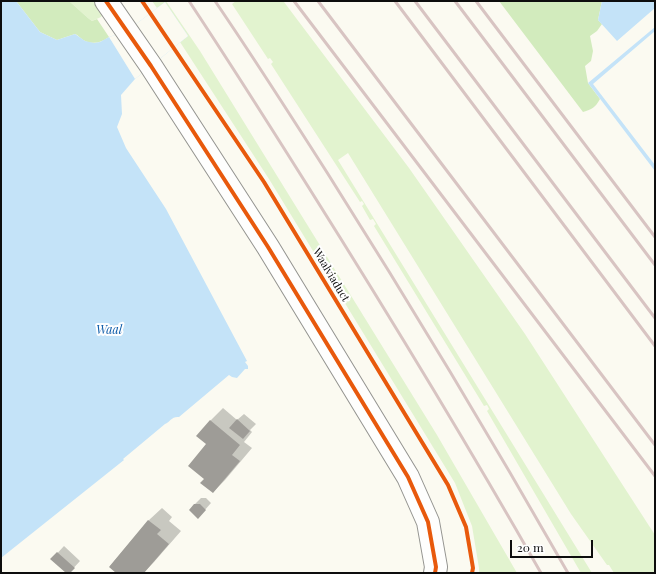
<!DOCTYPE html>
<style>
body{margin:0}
#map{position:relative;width:656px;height:574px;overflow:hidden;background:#fbfaf1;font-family:"Playfair Display",serif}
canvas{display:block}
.frame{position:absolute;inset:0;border:2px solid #0d0d0d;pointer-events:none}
.scale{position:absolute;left:510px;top:540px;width:83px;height:18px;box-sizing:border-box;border:2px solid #0d0d0d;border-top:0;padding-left:5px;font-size:12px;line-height:14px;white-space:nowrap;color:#0d0d0d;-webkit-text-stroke:3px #fff;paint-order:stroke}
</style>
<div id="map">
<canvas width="656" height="574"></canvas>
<div class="frame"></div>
<div class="scale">20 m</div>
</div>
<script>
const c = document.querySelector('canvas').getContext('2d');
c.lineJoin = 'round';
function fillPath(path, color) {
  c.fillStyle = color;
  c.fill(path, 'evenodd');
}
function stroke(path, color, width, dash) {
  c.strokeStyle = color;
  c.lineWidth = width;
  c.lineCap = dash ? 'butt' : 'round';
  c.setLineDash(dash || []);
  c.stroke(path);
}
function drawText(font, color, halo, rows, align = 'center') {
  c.font = font + ' "Playfair Display",serif';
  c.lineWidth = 4;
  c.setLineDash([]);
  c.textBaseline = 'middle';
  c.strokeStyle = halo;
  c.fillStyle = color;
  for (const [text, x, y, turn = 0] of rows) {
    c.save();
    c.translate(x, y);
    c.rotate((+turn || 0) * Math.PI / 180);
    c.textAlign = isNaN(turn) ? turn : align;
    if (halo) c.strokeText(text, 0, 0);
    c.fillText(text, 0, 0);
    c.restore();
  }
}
fillPath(new Path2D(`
 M69,1H94L103,14L101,17L92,21L88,18Z
 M152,1H166L200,51L437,435L517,573H479V568L472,526L455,483L269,179L180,42L188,36L165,3L157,8Z
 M236,1H282L284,2L409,168L525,334L655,535V573H614L609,565H607L571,514L348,153L338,160L592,573H581L487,411L489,409L487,405L484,406L374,226L376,224L373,219L370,220L362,206L364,204L362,201L360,202L271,64L273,62L270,58L268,59L232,4Z`), '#e2f3cf');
fillPath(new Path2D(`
 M16,1H69L88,18L92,21L97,19L109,37C101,43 92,45 83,40C80,38 78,35 75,34L57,40L40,32Z
 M499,1H602L598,20L602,24L597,31L590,36L593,51L591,61L585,66L588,83L600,99C595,108 592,109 583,112Z`), '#d2ebbd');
fillPath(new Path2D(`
 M1,1H16L40,32L57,40L75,34L85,41L94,43L100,42L109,37L127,31L165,2L188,36L135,79L121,95L122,114L117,127L126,148L166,209L247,361L245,362L248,366V369H245L237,378L232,377L229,375L179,417C172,416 170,422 165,424L123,459L124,460L1,558Z
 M602,1H655V8L617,41L598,20Z
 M655,27V31L593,84L655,165V171L588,83Z`), '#c4e3f8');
fillPath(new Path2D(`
 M165,2L188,36L135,79L109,37L127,31Z`), '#fbfaf1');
fillPath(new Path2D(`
 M223,408L237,420L244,414L256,424L250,430L252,432L244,442L252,448L225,480L213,492L205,479L207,444L198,436L211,420Z
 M201,498H206L211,503L204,511L194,505Z
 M162,508L172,517L169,521L181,531L154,562L143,573H118L110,566L149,520Z
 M64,546L80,561L69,573H67L52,559Z`), '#0003');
fillPath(new Path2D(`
 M237,419L250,431L243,439L229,428Z
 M210,420L240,445L232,455L240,461L213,493L200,483L204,479L188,466L206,444L196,436Z
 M194,504H200L206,510L198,519L189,510Z
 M148,520L161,530L157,534L169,544L144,573H116L109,567Z
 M57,552L75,568L70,573H66L50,559Z`), '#9e9c97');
const minor = new Path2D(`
 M106,1L151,66L268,247L408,477L428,522L436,567L435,573`);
stroke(minor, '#949490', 24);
stroke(minor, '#fefefd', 22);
stroke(new Path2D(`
 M189,1C230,63 270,126 309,188C389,315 467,443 541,573
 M215,1C254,58 291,116 328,174C411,305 491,438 568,573
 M294,1L655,476
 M318,1L655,445
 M395,1L655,346
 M415,1L655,318
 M455,1L655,265
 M476,1L655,237`), '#d8c4c2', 3);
stroke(new Path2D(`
 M106,1L151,66L268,247L408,477L428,522L436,567L435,573
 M142,1L264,182L448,485L466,527L473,568L472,573`), '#e8590c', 4);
drawText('11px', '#0d0d0d', '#fff', [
 ["Waalviaduct",331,275,59]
]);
drawText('italic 12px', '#0c5ba9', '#fff', [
 ["Waal",109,330]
]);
</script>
